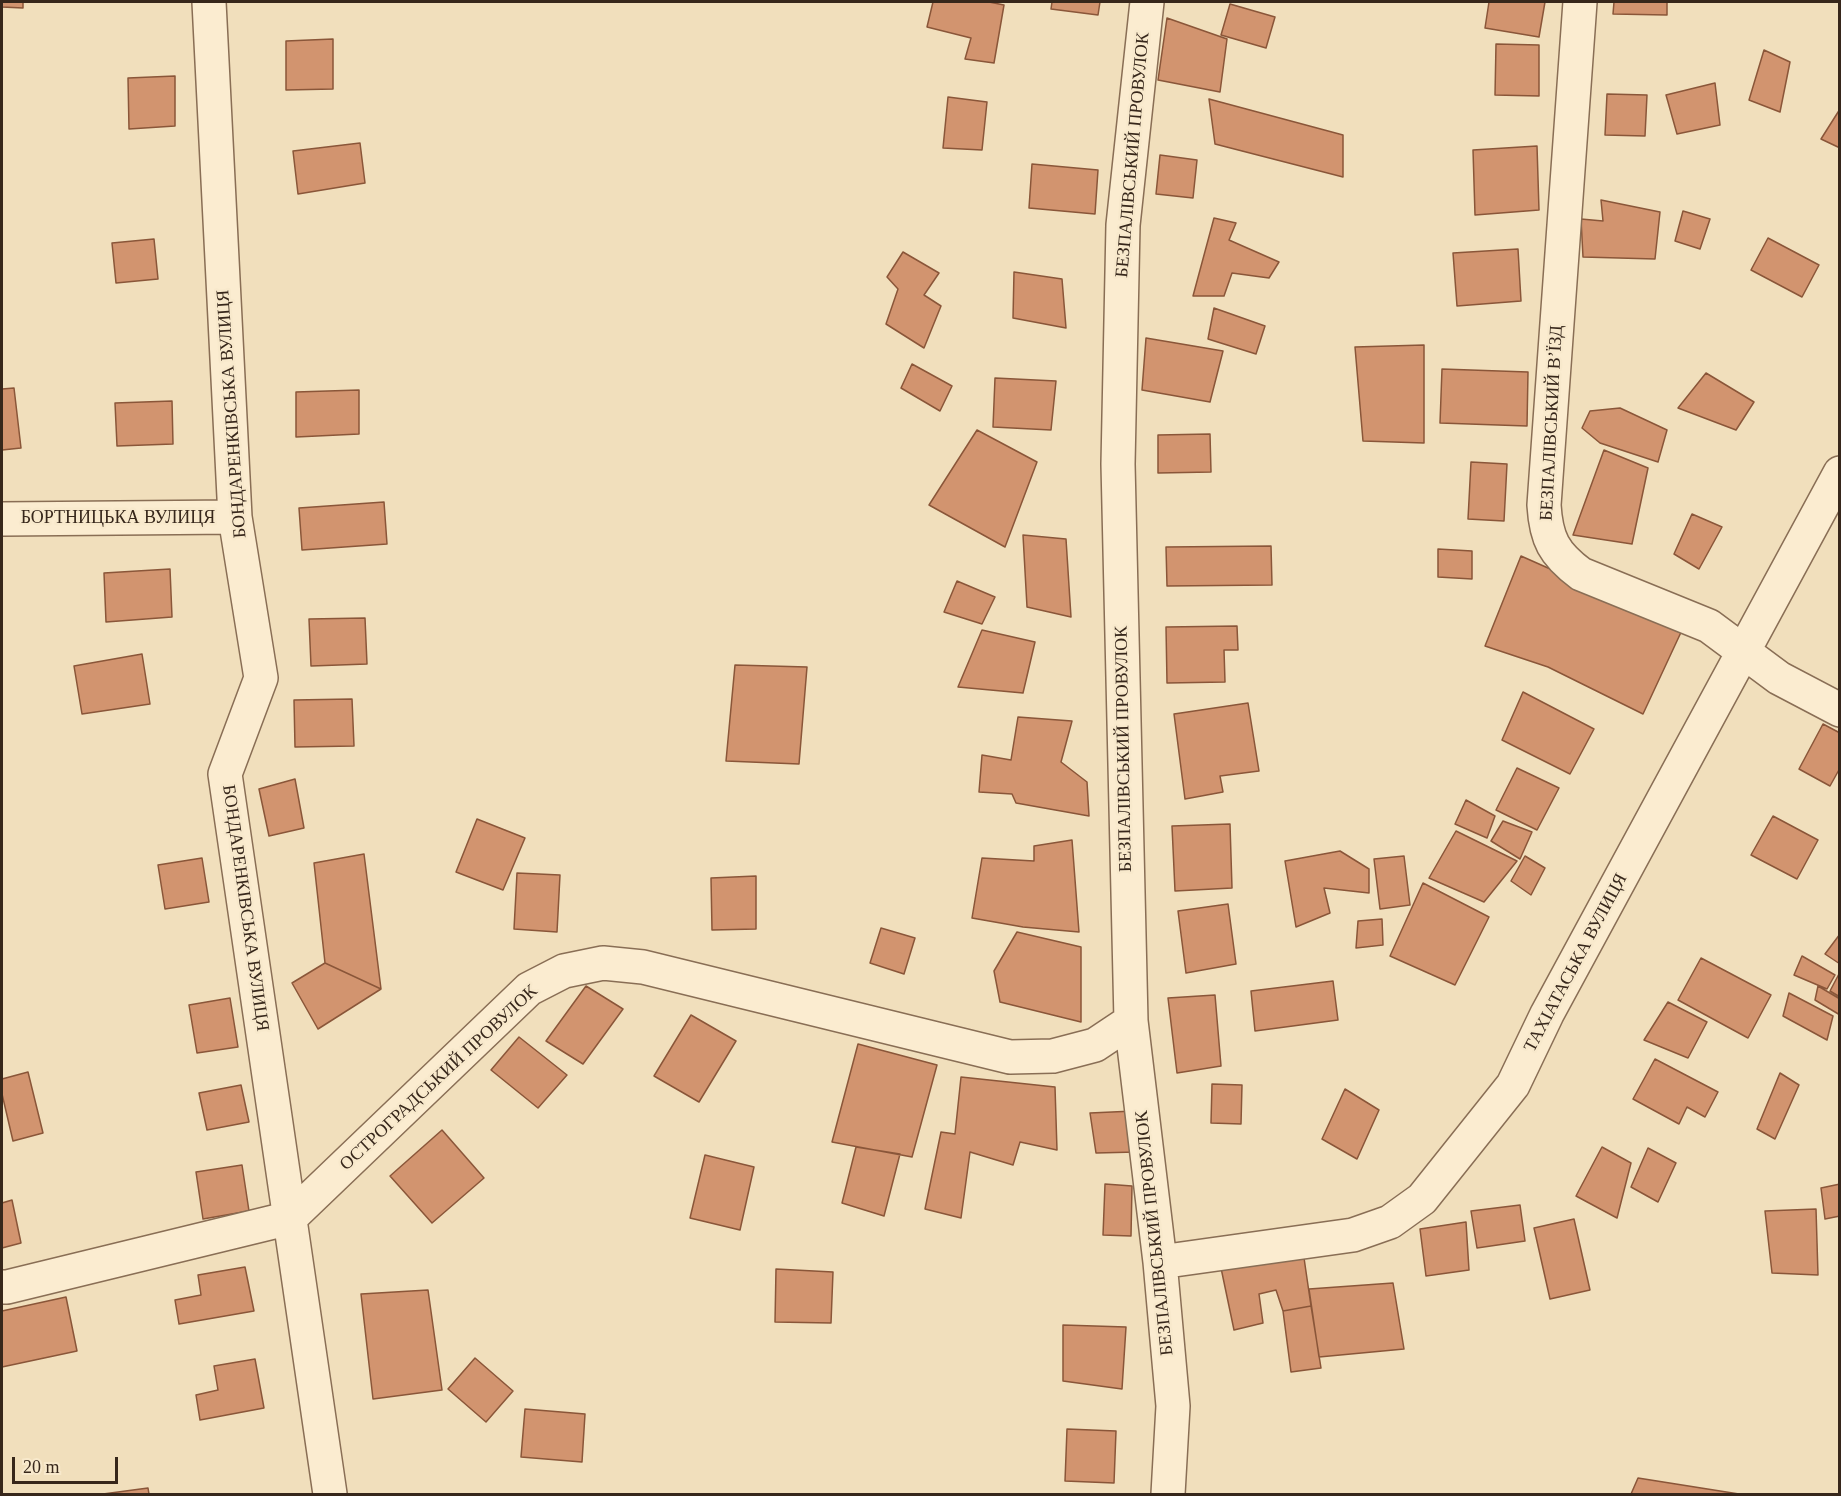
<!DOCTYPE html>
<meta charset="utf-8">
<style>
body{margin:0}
#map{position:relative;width:1841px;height:1496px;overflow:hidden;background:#f1dfbc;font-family:"Times New Roman",serif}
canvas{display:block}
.frame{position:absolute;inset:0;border:3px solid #37271b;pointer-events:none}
.scale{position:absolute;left:12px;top:1457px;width:106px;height:27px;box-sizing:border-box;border:3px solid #37271b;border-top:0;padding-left:8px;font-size:18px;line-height:21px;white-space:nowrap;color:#37271b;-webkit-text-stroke:4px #f8e9cc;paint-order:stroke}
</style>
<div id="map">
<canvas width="1841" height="1496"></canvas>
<div class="frame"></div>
<div class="scale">20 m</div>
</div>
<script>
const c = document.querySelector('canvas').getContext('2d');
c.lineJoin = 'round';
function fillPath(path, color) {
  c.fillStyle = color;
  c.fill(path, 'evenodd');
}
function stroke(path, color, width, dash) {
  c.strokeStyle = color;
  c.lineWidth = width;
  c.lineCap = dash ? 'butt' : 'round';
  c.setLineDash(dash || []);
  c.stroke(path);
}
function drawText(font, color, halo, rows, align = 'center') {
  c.font = font + ' "Times New Roman",serif';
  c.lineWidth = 5;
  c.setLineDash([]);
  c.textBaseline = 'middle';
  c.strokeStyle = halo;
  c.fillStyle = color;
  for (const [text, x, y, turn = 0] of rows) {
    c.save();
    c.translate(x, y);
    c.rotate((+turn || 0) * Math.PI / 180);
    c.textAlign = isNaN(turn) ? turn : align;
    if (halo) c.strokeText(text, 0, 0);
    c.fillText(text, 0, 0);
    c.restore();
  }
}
const building = new Path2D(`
 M2,2H23V8L2,7Z
 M933,2H989L1004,5L994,63L965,59L971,38L927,27Z
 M1052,2H1100L1098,15L1051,9Z
 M1489,2H1545L1539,37L1485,28Z
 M1614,2H1667V15L1613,14Z
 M1230,4L1275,17L1266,48L1221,35Z
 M1167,18L1227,39L1220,92L1158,80Z
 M333,39V89L286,90V41Z
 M1496,44L1539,45V96L1495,95Z
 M1764,50L1790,62L1780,112L1749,100Z
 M175,76V126L129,129L128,78Z
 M1715,83L1720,125L1677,134L1666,95Z
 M1607,94L1647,95L1645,136L1605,135Z
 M948,97L987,102L982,150L943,148Z
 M1209,99L1343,135V177L1215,144Z
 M1840,109V148L1821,139Z
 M360,143L365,183L298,194L293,151Z
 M1537,146L1539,210L1475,215L1473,150Z
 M1160,155L1197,160L1193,198L1156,194Z
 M1032,164L1098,170L1095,214L1029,208Z
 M1601,200L1660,212L1655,259L1583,257L1581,219L1603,221Z
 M1683,211L1710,219L1700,249L1675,241Z
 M1214,218L1236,223L1229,240L1279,262L1269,278L1232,273L1224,296H1193Z
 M1768,238L1819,265L1802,297L1751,270Z
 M154,239L158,279L116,283L112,243Z
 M1518,249L1521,301L1457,306L1453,253Z
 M903,252L939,273L924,295L941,306L924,348L886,324L898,289L887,277Z
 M1014,272L1062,279L1066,328L1013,318Z
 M1214,308L1265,326L1256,354L1208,339Z
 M1146,338L1223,351L1210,402L1142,390Z
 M1424,345V443L1363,441L1355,347Z
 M912,364L952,386L940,411L901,388Z
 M1442,369L1528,372L1527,426L1440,423Z
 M1706,373L1754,402L1736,430L1678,408Z
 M995,378L1056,381L1051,430L993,427Z
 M14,388L21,448L2,450V389Z
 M359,390V434L296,437V392Z
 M172,401L173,444L117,446L115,403Z
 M1620,408L1667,430L1658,462L1600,443L1582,428L1590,411Z
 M977,430L1037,462L1005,547L929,505Z
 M1210,434L1211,472L1158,473V435Z
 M1604,450L1648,468L1632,544L1573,535Z
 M1471,462L1507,464L1504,521L1468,519Z
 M384,502L387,544L302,550L299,508Z
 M1692,514L1722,527L1699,569L1674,554Z
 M1023,535L1066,539L1071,617L1027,607Z
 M1271,546L1272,585L1167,586L1166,547Z
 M1438,549L1472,551V579L1438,577Z
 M1521,556L1683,628L1643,714L1548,667L1485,646Z
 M170,569L172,617L106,622L104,573Z
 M957,581L995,597L982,624L944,612Z
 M365,618L367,664L311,666L309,619Z
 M1237,626L1238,650H1224L1225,682L1167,683L1166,627Z
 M982,630L1035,642L1023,693L958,687Z
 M142,654L150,704L82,714L74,666Z
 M735,665L807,667L799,764L726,761Z
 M1523,692L1594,729L1570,774L1502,740Z
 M352,699L354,746L295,747L294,700Z
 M1248,703L1259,771L1220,776L1223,792L1185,799L1174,714Z
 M1018,717L1072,721L1061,762L1087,782L1089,816L1016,803L1012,794L979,792L982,755L1011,760Z
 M1823,724L1840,733V768L1830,786L1799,769Z
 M1517,768L1559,788L1537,830L1496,810Z
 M295,779L304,828L269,836L259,789Z
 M1466,800L1495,816L1487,838L1455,824Z
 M1773,816L1818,840L1797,879L1751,855Z
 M477,819L525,838L503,890L456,872Z
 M1503,821L1532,832L1520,859L1491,841Z
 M1230,824L1232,888L1175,891L1172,826Z
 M1456,831L1517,861L1484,902L1429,878Z
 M1072,840L1079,932L1023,927L972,918L982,858L1034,861V846Z
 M1340,851L1369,869V893L1324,888L1330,913L1296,927L1285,861Z
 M364,854L381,989L325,963L314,863Z
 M1404,856L1410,905L1380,909L1374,859Z
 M1525,856L1545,868L1531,895L1511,881Z
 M202,858L209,902L165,909L158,865Z
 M517,873L560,875L557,932L514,929Z
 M756,876V929L712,930L711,878Z
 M1423,883L1489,917L1455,985L1390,956Z
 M1228,904L1236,964L1186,973L1178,911Z
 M1382,919L1383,945L1356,948L1358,921Z
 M881,928L915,938L904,974L870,963Z
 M1017,932L1081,947V1022L1000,1002L994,971Z
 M1840,934V964L1825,954Z
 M1802,956L1835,975L1827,989L1794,975Z
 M1701,958L1771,995L1748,1038L1678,1000Z
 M325,963L381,989L318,1029L292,983Z
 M1840,972V997L1830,991Z
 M1333,981L1338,1020L1255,1031L1251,991Z
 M586,986L623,1009L583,1064L546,1041Z
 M1818,986L1840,999V1015L1815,1000Z
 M1789,993L1833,1016L1827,1040L1783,1016Z
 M1215,995L1221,1066L1177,1073L1168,998Z
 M230,998L238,1047L197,1053L189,1005Z
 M1668,1002L1707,1022L1688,1058L1644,1040Z
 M691,1015L736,1041L699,1102L654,1076Z
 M519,1037L567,1075L538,1108L491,1070Z
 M858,1044L937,1065L912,1157L832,1142Z
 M1655,1059L1718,1092L1705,1117L1687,1107L1679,1124L1633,1099Z
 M28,1072L43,1133L13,1141L2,1094V1079Z
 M1780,1073L1799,1085L1775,1139L1757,1129Z
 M961,1077L1055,1087L1057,1150L1020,1142L1013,1165L970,1152L961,1218L925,1209L941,1132L955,1134Z
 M1212,1084L1242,1085L1241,1124L1211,1123Z
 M241,1085L249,1122L207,1130L199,1093Z
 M1345,1089L1379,1110L1357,1159L1322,1139Z
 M1134,1111L1136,1152L1096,1153L1090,1113Z
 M442,1130L484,1178L432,1223L390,1176Z
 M856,1147L900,1154L884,1216L842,1203Z
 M1602,1147L1631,1163L1617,1218L1576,1196Z
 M1648,1148L1676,1163L1658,1202L1631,1187Z
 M705,1155L754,1167L740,1230L690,1218Z
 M242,1165L249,1211L203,1219L196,1172Z
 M1105,1184L1132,1186L1131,1236L1103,1235Z
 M1840,1184V1216L1825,1219L1821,1188Z
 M12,1200L21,1243L2,1248V1203Z
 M1520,1205L1525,1241L1477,1248L1471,1211Z
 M1816,1209L1818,1275L1772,1273L1765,1211Z
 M1574,1219L1590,1290L1550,1299L1534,1228Z
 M1466,1222L1469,1270L1426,1276L1420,1229Z
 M1303,1251L1311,1306L1283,1311L1276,1290L1259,1294L1263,1323L1234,1330L1221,1268Z
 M245,1267L254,1311L179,1324L175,1300L201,1295L198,1275Z
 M776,1269L833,1272L831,1323L775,1322Z
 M1393,1283L1404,1349L1319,1357L1309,1289Z
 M428,1290L442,1390L373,1399L361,1294Z
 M66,1297L77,1351L2,1367V1311Z
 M1311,1306L1321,1368L1291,1372L1283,1311Z
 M1063,1325L1126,1327L1122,1389L1063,1381Z
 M475,1358L513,1391L486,1422L448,1389Z
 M255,1359L264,1408L200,1420L196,1395L218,1390L214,1366Z
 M525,1409L585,1414L582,1462L521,1457Z
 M1067,1429L1116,1431L1114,1483L1065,1481Z
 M1638,1478L1739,1494H1631Z
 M148,1488L149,1494H103Z`);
fillPath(building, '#d2946f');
stroke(building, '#8a5639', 1.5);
const minor = new Path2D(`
 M209,2L235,517L261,678L225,774L330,1494
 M1147,2L1123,225L1118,464L1131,1021L1160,1262L1173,1406L1168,1494
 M1580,2L1544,505C1546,539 1554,554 1581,574L1709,626L1779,678L1840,710
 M2,519L235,517
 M1160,1262L1353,1235L1390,1222L1422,1199L1513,1085L1547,1014L1840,473
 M2,1287H7L290,1218L529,989L564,971L603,963L643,967L1010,1057L1053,1056L1095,1045L1131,1021`);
stroke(minor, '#896e55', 36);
stroke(minor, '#fbecd0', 33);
drawText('18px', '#37271b', '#f8e9cc', [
 ["БЕЗПАЛІВСЬКИЙ ПРОВУЛОК",1133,155,-85],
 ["БОНДАРЕНКІВСЬКА ВУЛИЦЯ",232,414,-94],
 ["БЕЗПАЛІВСЬКИЙ В’ЇЗД",1552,423,-87],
 ["БОРТНИЦЬКА ВУЛИЦЯ",118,518],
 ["БЕЗПАЛІВСЬКИЙ ПРОВУЛОК",1124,749,-91],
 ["БОНДАРЕНКІВСЬКА ВУЛИЦЯ",245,908,82],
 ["ТАХІАТАСЬКА ВУЛИЦЯ",1576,963,-62],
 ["ОСТРОГРАДСЬКИЙ ПРОВУЛОК",439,1078,-43],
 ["БЕЗПАЛІВСЬКИЙ ПРОВУЛОК",1155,1233,-96]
]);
</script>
